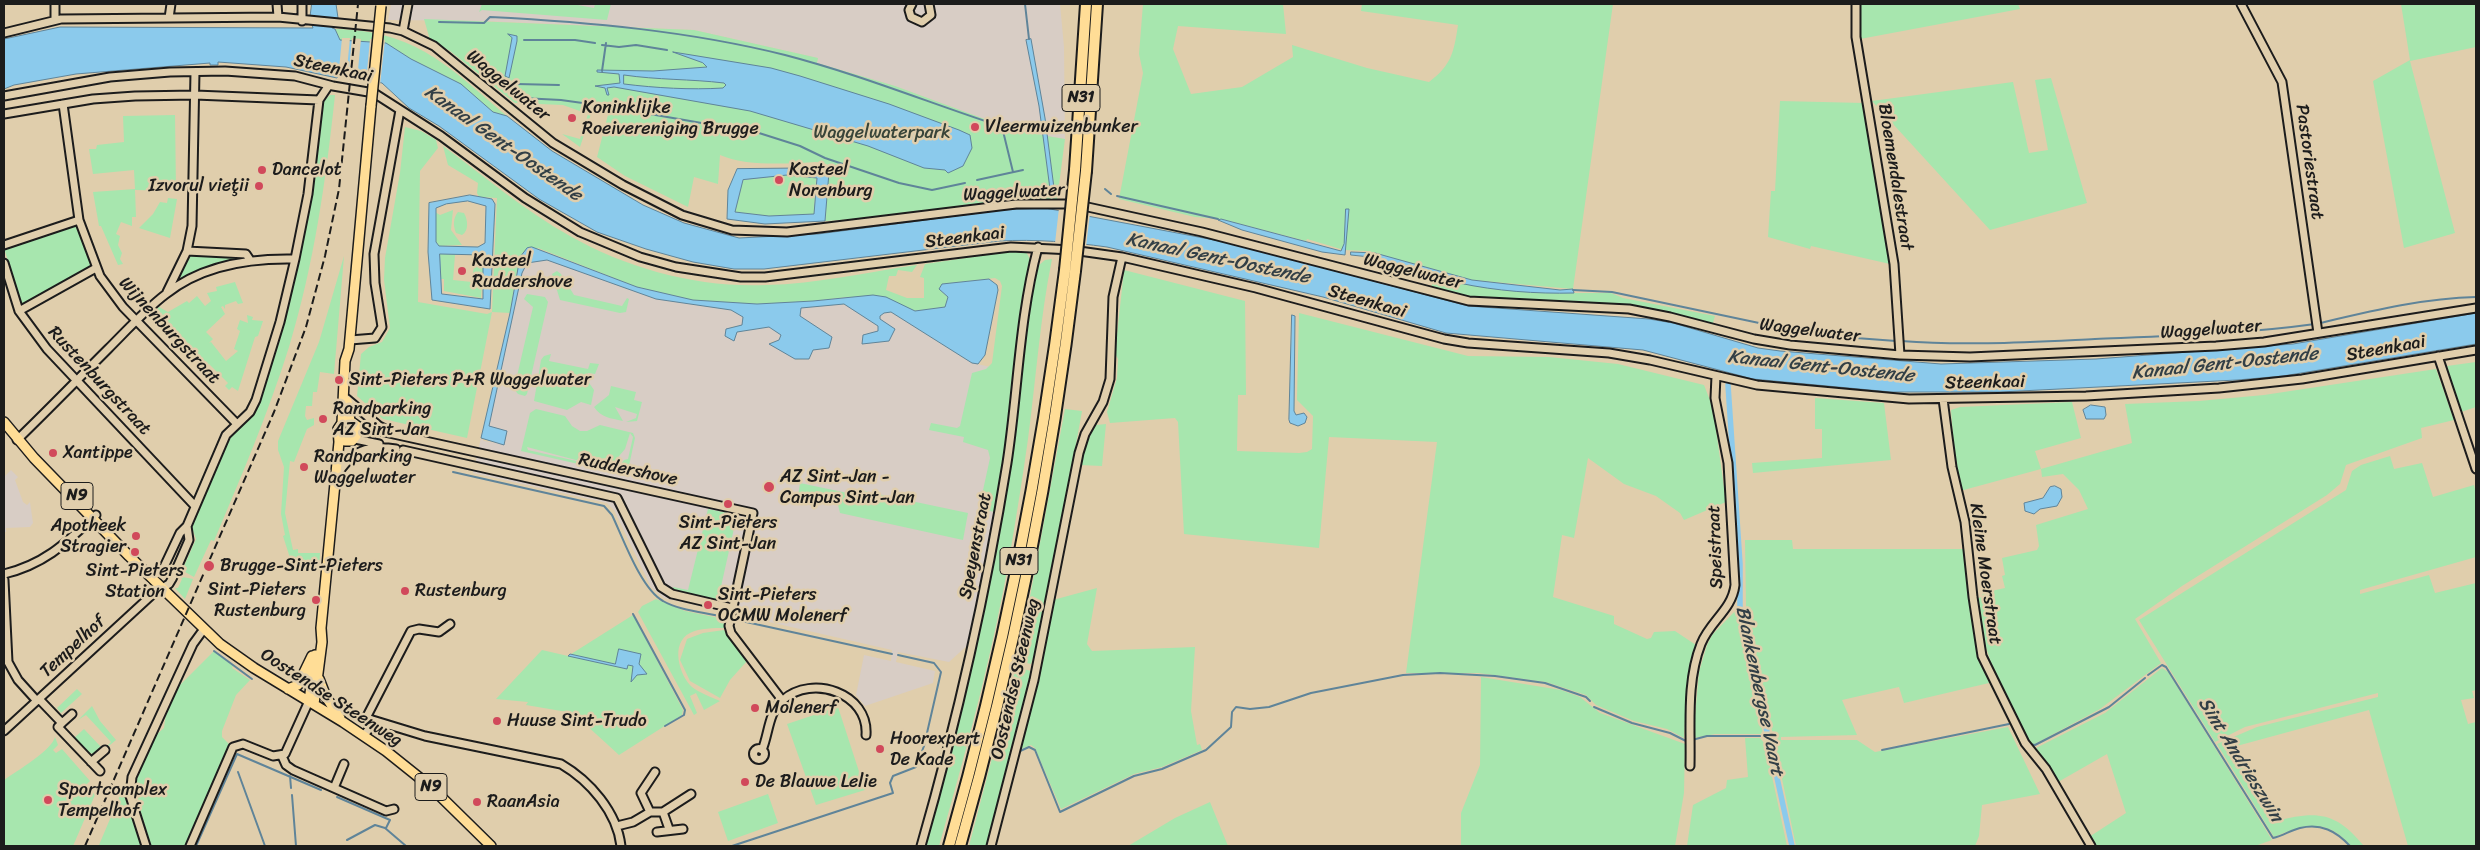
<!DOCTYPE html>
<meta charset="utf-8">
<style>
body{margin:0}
#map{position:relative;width:2480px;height:850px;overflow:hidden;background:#e0ceac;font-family:Sriracha,sans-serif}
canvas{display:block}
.frame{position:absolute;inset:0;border:5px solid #1c1c1c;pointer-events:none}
</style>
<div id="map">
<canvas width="2480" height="850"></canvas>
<div class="frame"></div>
</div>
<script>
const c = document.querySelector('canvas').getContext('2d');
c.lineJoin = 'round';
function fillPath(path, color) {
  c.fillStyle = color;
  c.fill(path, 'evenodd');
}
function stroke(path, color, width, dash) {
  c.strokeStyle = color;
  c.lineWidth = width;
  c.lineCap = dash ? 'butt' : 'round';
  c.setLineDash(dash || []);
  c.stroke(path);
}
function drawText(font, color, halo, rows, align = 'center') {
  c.font = font + ' Sriracha,sans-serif';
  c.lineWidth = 5;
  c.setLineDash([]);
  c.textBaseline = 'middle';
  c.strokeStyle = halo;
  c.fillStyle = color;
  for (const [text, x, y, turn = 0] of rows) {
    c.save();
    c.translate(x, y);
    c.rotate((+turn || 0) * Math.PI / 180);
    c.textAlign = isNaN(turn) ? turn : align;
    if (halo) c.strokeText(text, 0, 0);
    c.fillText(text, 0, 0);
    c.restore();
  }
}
fillPath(new Path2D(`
 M391,4H1060L1064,47L1065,139L1017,131L895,86L817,63L818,58L694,30L482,21L388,20Z
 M540,260L553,261L656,299L731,310L743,317L742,325L730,327L737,332L769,327L781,334L779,340L770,342L797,360L809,359L813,350L829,348L800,316L801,308L841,304L848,306L878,326V331L863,335L862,343L889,341L880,316L884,313L891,312L972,363L1015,372L996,510L970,643L949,662L898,652L896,662L935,671L933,683L865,706L856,695L864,655L891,661L892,650L664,598L651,587L614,510L607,503L473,473L481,438L484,441L504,444L488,426L522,273L527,263Z
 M11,470L18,477L15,480L23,502L27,505L30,502L33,523L30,527L6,528V532H4V477Z`), '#d8cdc5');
fillPath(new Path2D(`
 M482,4H572L594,8L595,4H611L607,20L482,10L479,12Z
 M1143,4H1283L1286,34L1178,26L1173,49L1191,94L1242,87L1293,57L1292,45L1367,68L1429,82C1452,65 1454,51 1458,25L1361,11L1362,4H1613L1573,289L1472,280L1367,251L1344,250L1307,239L1306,241L1221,219L1195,217L1119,199L1143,73L1139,54Z
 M1860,4H2018L2020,9L1860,39Z
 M2401,4H2476V47L2410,61L2455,233L2404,248L2373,81L2410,60Z
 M424,19L694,30L818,58L817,63L895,86L1017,131L1043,135L1050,189L1054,188L1047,136L1065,139L1057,200L987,204L869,218L825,221L828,165C816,160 812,163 799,163C775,164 742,165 720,155L718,184L694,177L688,207L625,176L597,157L609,111L621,112L591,107L593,108L580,147L562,134L580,139L588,114L563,105L515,103L450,51L430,40Z
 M335,29C417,31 449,67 507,116L493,112L461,84L411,59L386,43L340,40Z
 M2051,78L2087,203L1990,230L1872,101L2013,82L2029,153L2048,150L2035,80Z
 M330,95H335C326,180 314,265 289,347C268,414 241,477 214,541L211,540L194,577L185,572L187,568L184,566L196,539L191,525L205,494L203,493L228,436L250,415L294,278L311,195L322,103Z
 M1780,101L1864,103L1890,264L1811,246L1810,249L1768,237L1771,191H1775Z
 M175,115L176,191L135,190L136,217H132V226L121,222L116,234L120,236L118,245L122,253L120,259L123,264L118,265L101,226H99L93,192L135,189L134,170L93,174L89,149H96L97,145L124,142L123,116Z
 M405,127L421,131L436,140L438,148L420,171L418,302L487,314L492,312L497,198L479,197L477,193L478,183L448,165L443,146C484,176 525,211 570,236C628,269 699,288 766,285C817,284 867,272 917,265L912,272L898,270L896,276H889L886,290L907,298H924V278L920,277L925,264L1007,252H1026L1030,259L1005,463L996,510L994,512L982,509L980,504L990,458L988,450L963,442L964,437L929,430L931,423L957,428L960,426L972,373L986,369L992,363L1002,286L1000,281L995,278L942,284L941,291L948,297L945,307L915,311L848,297L813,301L757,304L693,300L637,287L538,248L518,265L510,313L492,312L467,438L383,419L357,396L361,354L369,347L382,342L390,328L384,280L385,258L400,173Z
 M787,175L816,178L814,214L769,216L735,212L743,180Z
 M168,198L177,199L170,238L139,228L153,214L160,202L167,203Z
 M453,210L451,230L462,245L439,246L436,242L435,212L440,215Z
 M458,212L464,213C468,220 469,231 462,235L456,233C453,226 453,218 458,212Z
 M76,225L91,266L22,306L4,248Z
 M189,251L241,257L243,255L245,259L179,284L176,280Z
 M440,254H459L455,255L453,280L472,282L475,256L467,254L484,255L481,298L444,291V279H440Z
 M344,256L334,374L320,372L317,392H313L312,406H306L305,416L307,420L314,418V425L307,429L294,462L290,461L285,513L293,550L298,549V553H320L319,569H314V562L291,561L283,536L285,535L281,514L284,467L278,450V441L319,342Z
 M1052,259C1040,318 1036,379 1028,439C1023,475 1017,512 1011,548C994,649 967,748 939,846H925L1011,455L1032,296L1038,266L1045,260Z
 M1124,270L1245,301L1246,395H1238L1237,451L1299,453L1307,452L1312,449L1313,416L1297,400L1299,313L1468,356L1549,357L1618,364L1704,385L1713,408L1726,502L1684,520L1680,513L1656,496L1624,484L1588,458L1574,538L1562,535L1553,597L1614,616V624L1647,639L1651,638L1654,632L1675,631L1696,645L1687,686L1684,738L1667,729L1634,721L1596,705L1586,695L1546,682L1478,673H1406L1437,442L1329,437L1319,548L1184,534L1178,422L1175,418L1110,423L1107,412L1117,378L1118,359L1115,353Z
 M557,271L561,274L574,295L622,306L627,298L629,299L626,312L620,313L560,300L552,274Z
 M1443,278L1460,283L1561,293H1611L1623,298L1715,316L1712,326L1686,317L1622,306L1463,296L1431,288L1433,281Z
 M235,282L243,303L238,304L236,301L225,305V309L223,306L221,307L225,314L206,332L213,339L209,343L211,342L226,361L238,351L234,349L240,331L237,329L240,320L248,323L247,315L253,317L252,320L263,321L258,336L255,337L238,391L232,387L229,390L225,386L228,383L209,364L206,366L203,360L201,362L189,349L191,347L188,343L151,313L159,307L168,312L187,301L189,303L197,296L205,306L211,301L207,293L217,291L216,287Z
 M527,294L545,297L548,302L527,394L525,396L518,394L514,389L533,307L524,299Z
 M551,354L549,361L588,369L590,363L599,364L595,374L588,373L587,380L594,390L591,405L581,402L567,410L534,401L541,360L544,356Z
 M2476,362V407L2461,412L2447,366Z
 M2436,369L2454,420L2421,428L2422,438L2346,465L2340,484L2327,495L2182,586L2135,619L2161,663L2100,709L2033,745L2027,739L1990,660L1985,644L1978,598L1983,597L1982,593L2005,588L2002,576L2005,575L2002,558L2037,550L2039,546L2036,525L2088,509L2079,490L2063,474L2042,477L2041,469L1960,491L1955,460L1951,410L1960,407L2072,402L2081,438L2035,451L2041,469L2132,443L2125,404L2199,401L2264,395Z
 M611,386L636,392L634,400L642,402L637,421L626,422L636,418L637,414L615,407L623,421C610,418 602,418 594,407L609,395Z
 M1815,398L1884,403L1891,460L1753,473L1752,463L1822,458V429H1815Z
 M536,409L565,416L572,426L580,431H587L600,425L633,433L635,438L627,475L521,451L530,413ZM630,433L633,437L628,459L624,460L616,470L528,450L527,447L587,463L614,462L625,449Z
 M1065,409L1082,411L1043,627L1031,664L1018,661Z
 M1106,424L1102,466L1080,465L1087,441L1096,425Z
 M2390,456L2394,469L2422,463L2433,497L2474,485L2476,493V557L2360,590V594L2429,575L2435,593L2476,583V690L2472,691L2474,698L2461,700L2468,724L2476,722V846H2408L2369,710L2233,747L2275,821C2317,811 2335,811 2364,846H2351C2327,818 2305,824 2274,837L2217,744L2257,727L2378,697V693L2245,727L2215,742L2139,620L2346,490L2352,471L2361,465Z
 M800,483L852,494L854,489L968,513L963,540L840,513L838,505L798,497Z
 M708,509L737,515L718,600L672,590L673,587L688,590Z
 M1745,540H1792L1793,549H1964L1978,653L1989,683L1904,703L1899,687L1842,700L1857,735L1781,737V740H1857L1875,752L2008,727L2040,794L1982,805L1979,836L1975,846H1796L1746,606Z
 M181,574L184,575L183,577L193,579L185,599L175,588H178L182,579L179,577Z
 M1097,588L1087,644L1092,651L1195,647L1191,711L1197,745L1200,744L1202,750L1162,767L1134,774L1061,809L1035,748L1031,745L1019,750L1053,600Z
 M656,599L685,611L724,619V628C714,628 700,628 690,633C670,643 679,675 692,687C700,693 711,697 720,701L704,710L696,693L690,696L697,713L694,715L638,612L642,606Z
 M1737,609L1763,734H1715L1693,738L1699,672L1707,645L1712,635Z
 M633,615L683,710L682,715L619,755L573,713L526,705L528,702L496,699L542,650L568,656Z
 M724,630L747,661L730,680L720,698L690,681L680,660L687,639L703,633Z
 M214,651L233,666L232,668L250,680L236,695L222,731V737L230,745L186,846H151L134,789L136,779L157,734L164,728L166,713L175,690Z
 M1016,667L1031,671L988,846H969Z
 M2162,668L2168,672L2272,840L2255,846H2095L2089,837L2126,813L2107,754L2058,782L2036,748L2105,713Z
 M1481,677L1561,690L1580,697L1600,713L1685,744L1684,793L1675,846H1461V813L1480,765Z
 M77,689L82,694L61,713L57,708Z
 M92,706L100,721L116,740L105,749L111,742L86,715L78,720Z
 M838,707L865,790L816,805L787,724Z
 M84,729L101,747L93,754L85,751L73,739Z
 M55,737L58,745L53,750L56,753L62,749L90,781L86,785L95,795L73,846H4V780C17,771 52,750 55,737Z
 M1745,738H1760L1765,744L1787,846H1687L1693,805L1726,788L1727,780L1748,777Z
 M121,793L125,798L141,846L99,845Z
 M768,794L778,823L728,841L718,812Z
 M1210,802L1228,846H1128L1175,818Z`), '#a7e6ae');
const water = new Path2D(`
 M312,4H336L338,18L332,28L335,29L340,40L386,43L411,59L461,84L493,112L507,116L552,151L643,205L684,223L739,238L818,234L1002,210L1045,208L1230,243L1468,306L1649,319L1673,323L1758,348L1780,351L1941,364L2096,359L2293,344L2476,313V344L2283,376L2237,380L2000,392H1891L1753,379L1643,350L1446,333L1323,297L1107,247C1071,242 1036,239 999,241L764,269H734L693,262L646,249L597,232L539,199L439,126L409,108L382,83L338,75L337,78L286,67L218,62V65H210V63L76,74L14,85L4,89V39L60,27L313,28L310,18Z
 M508,34L517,36V41L509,78L505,76L512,38Z
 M1031,39L1045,118L1054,188L1050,189L1039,106L1026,40Z
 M673,52L771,68L800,76L889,104L959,130L970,135L972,148L963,166L948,173L945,170L924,168L868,146L750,111L614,87L607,88L609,95H607L605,88L595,86L620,83L619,74L597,72V70L653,71L707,67L703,63ZM624,75C657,80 691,79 724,83L726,85L723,88C691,90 656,88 624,84Z
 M818,168L829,172L825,221L765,224L727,219L728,190L737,169ZM788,175L817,178L814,214L769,216L735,212L743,180Z
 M470,195L492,199L495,204L490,309L432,300L428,252L429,203ZM468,201L486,206L485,243L478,247L439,246L436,242V208L446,204ZM440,254L483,255V299L442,294Z
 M1346,209H1349L1345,255L1322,252L1242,230L1218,220L1221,219L1341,251L1344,244Z
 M532,247L637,287L693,300L757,304L813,301L873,295L886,297L915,311L945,307L948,297L939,289L942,284L989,279L997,285L998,290L985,355L978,364L972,363L891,312L884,313L880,316V319L895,329L889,341L862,344L863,335L878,331V326L844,304L801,308L800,316L832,337L829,348L813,350L809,359H795L769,344L779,340L781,335L769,327L737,332L734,341L725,336L726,329L742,325L743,317L731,310L656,299L547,260L527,263L522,273L489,426L507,431L504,445L481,438L510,313L520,257L527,248Z
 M1351,252L1375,253L1472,280L1560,290L1573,289L1574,293C1536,294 1496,291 1459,283C1422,275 1388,257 1351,255Z
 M1292,315L1295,316L1294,411L1296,415L1304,413L1307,417L1305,423L1298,426L1290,423L1289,420Z
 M2091,405L2105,407L2106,415L2104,419H2086L2083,410Z
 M2055,486L2061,489L2062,497L2057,506L2040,509L2034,514L2025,511L2024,503L2043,498L2050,487Z
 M619,649L641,654L639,664L647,674L637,675L631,682L633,666L628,665L627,669L568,656L570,654L615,664Z`);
fillPath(water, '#8bcaec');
stroke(water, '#5f8499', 1);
fillPath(new Path2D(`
 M342,38H350L346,79L340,78L338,80Z
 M352,38L361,39L357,80L348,79Z
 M370,39L385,40L380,85L366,82Z
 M1059,208L1090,213L1086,247L1055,243Z`), '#e0ceac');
stroke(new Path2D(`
 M1025,4L1029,39
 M439,22L484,23L490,17C589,22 689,31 785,55C858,74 927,102 997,125L1003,131L1013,172
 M524,40H575L595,43
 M602,45L619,47L636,45L667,50
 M602,71L606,43
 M517,84L559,85
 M522,98L561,100L604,106L759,133L800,146L825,158L899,183L932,190L965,183
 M977,180L1023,170
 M1105,189L1111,194
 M1117,196L1218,219
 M1053,198V193
 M1573,290L1612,292L1816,335L1896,341
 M2320,323C2371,311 2424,298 2476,297
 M1901,341C1965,346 2030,342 2095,339C2168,336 2243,334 2315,324
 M453,472L604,506L612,515C623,538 641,589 663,601C680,611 705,612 724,617
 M633,614L685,710L684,715L665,726
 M737,620L892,654
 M214,651L252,679
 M2148,675L2162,665L2166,667L2273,838C2283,836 2291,830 2300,828C2321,823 2336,831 2350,846
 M1594,707L1632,723L1670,733L1686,741
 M1692,740L1707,736H1768
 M2029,744L2035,745L2109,707L2145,678
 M1882,750L2009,724
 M1018,752L1029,747L1035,750L1060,812L1134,776L1162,769L1206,750L1231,727L1232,712L1236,707L1250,709L1269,707L1311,693L1403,675L1440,673L1495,676L1545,683L1586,697L1590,701
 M238,772L265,846
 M290,776L291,788
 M134,793L138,810
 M292,795L296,846
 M337,797L390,820L386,828
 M347,840L375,825L385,828L406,846
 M196,846L237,754L321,790
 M732,846L893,793L890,783L893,776L916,767L924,746L941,672L934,663L898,655`), '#5f8499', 2);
stroke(new Path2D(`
 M1728,385L1740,564V609L1792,846`), '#8bcaec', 5.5);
const minor = new Path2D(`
 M277,4L278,17
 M912,4L909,10L911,17L922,22L931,15L929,4
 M1856,4V37L1894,264L1900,355
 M2241,4L2282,82L2318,333
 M169,18L171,4
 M55,20V4
 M302,21V4
 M403,31L408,4
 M4,33L61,19L278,17L390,28L403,31L434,46L553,143L623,185L682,215L732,230L787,232L1016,204H1074L1202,232L1469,301L1629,309L1670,317L1754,339L1790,345L1900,355L1970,357L2216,346L2264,342L2476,308
 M4,96L110,77L170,72L225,71L295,76L333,86L374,93L441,136L525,198L580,232L640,257L676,267L741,277H765L1011,247L1072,250L1122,257L1256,288L1444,339L1468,343L1609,353L1650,360L1757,385L1909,399L2086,396L2219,388L2302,379L2476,350
 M63,104L79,220L100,276L123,307L237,424
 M4,114L93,99L135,96L195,95L319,100
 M4,245L79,220
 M187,251L246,254L250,260
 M4,263L19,311L47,349L195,506
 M167,292L187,251L192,226L195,72
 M19,311L96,268
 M350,340L375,338L382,327L375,283L374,254L400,110
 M2438,356L2476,469
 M347,399L379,426L389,431
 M1943,399L1952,467L1965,522L1973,597L1982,656L2025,743L2046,769L2091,846
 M357,426L753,513L729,626L731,633L782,700
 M355,439L379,444
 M17,440C48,410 78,379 108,349C127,330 145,310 166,294C202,265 251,258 295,259
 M403,450L617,498L661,587L672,594L732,608
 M337,476C351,450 368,445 396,449
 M4,574C45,564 66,543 96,515
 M152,577L163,569L180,533L187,526L226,435L250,412L256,400L280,322L295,259L308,194L319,100L329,85
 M4,580L8,662L18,680L37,701
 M450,624L439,632L419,629L411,631L366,718L425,736L561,764C590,781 617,812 621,846
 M39,699L62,723L72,714
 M62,723L58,727L100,771
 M4,731L155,592L169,584L172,579L189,540L187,526
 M364,735L375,722
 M753.5 754a5.5 5.5 0 1 1 11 0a5.5 5.5 0 1 1-11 0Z
 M762,750C769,734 768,712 783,700C812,674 869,693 866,735
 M282,756L286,765L293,770L386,811L394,809
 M91,762L105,750
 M1690,766C1691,726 1686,682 1701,644C1710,621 1732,610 1735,585L1728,463L1715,398L1716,376
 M334,788L344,764
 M650,812L641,793L655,772
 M663,812L669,829
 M617,826L633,822L650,812H663L691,794
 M657,832L683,829
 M146,846L130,796L132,777L193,644L201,633
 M190,846L233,747L243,744L273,756L285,754L309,701
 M921,846C957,721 986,593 1007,463C1018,392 1019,318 1038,247
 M991,846L1034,680L1079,453L1085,434L1103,402L1110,379L1113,297L1122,257`);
const major = new Path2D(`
 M4,422L34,458L129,556L220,644L254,668L343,722L386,751L431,787L491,846
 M339,436L345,441H352L358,433L357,426L350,421L347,401
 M319,679L326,697L340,718
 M288,689L298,685L312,656
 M309,701L315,655
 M314,704L322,642L321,628L339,442L338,429L342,423L345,361L349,349L371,106`);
const highway = new Path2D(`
 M1075,170L1086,4
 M1086,171L1097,4
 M949,846C1003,657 1041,465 1065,270
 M960,846C1014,658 1052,466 1075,271`);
stroke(minor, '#1c1c1c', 11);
stroke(major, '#1c1c1c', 12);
stroke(highway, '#1c1c1c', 14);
stroke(minor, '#e0ceac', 7);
stroke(major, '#ffdd96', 9);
stroke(highway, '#ffdd96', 10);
stroke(new Path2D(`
 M85,846L274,412L306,327L325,256L339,189L358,4`), '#1c1c1c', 2, [8, 4]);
const majorBridge = new Path2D(`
 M371,106L381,6`);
const highwayBridge = new Path2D(`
 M1065,270L1075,170
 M1075,271L1086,171`);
stroke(majorBridge, '#1c1c1c', 12, []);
stroke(highwayBridge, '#1c1c1c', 14, []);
stroke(majorBridge, '#ffdd96', 9);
stroke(highwayBridge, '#ffdd96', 10);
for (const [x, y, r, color] of [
 [572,118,5,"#d1495b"],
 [975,127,5,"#d1495b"],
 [262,170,5,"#d1495b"],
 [779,180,5,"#d1495b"],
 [259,186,5,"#d1495b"],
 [462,271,5,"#d1495b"],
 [339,380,5,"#d1495b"],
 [323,419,5,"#d1495b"],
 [53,453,5,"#d1495b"],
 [304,467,5,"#d1495b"],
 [769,487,6,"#d1495b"],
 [728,504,5,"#d1495b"],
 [136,536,5,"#d1495b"],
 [135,552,5,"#d1495b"],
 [209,566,6,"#d1495b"],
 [405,591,5,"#d1495b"],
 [316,600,5,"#d1495b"],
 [708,605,5,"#d1495b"],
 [755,708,5,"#d1495b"],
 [497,721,5,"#d1495b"],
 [880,749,5,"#d1495b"],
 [745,782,5,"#d1495b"],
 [48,800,5,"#d1495b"],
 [477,802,5,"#d1495b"]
]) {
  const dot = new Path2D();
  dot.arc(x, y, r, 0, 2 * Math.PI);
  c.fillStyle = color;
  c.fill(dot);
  stroke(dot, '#e0ceac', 2);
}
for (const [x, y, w] of [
 [1081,98,38],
 [77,496,32],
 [1019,561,38],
 [431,787,32]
]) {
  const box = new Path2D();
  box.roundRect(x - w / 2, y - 13.5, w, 27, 4);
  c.fillStyle = '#e0ceac';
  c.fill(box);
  stroke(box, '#1c1c1c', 1);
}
drawText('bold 16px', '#1c1c1c', null, [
 ["N31",1081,98],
 ["N9",77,496],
 ["N31",1019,561],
 ["N9",431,787]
]);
drawText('18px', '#1c1c1c', '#e0ceac', [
 ["Steenkaai",333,69,12],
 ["Waggelwater",508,86,39],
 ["Pastoriestraat",2309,162,82],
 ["Bloemendalestraat",1895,177,81],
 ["Waggelwater",1014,193,-3],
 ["Steenkaai",965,238,-7],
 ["Waggelwater",1413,272,14],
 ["Steenkaai",1367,302,16],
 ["Waggelwater",2211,330,-4],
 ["Wijnenburgstraat",169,331,47],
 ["Waggelwater",1810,331,7],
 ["Steenkaai",2386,349,-10],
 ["Rustenburgstraat",99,381,47],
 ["Steenkaai",1985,383,-1],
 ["Ruddershove",628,470,12],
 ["Speyenstraat",976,546,-79],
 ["Speistraat",1716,547,-92],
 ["Kleine Moerstraat",1985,574,82],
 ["Tempelhof",73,647,-43],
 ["Oostendse Steenweg",1016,679,-77],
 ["Oostendse Steenweg",331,698,33]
]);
drawText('18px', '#1c1c1c', '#e0ceac', [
 ["Koninklijke",582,108],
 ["Roeivereniging Brugge",582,129],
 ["Vleermuizenbunker",985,127],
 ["Dancelot",272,170],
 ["Kasteel",789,170],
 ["Norenburg",789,191],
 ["Izvorul vieţii",249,186,"right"],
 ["Kasteel",472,261],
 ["Ruddershove",472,282],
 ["Sint-Pieters P+R Waggelwater",349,380],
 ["Randparking",333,409],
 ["AZ Sint-Jan",333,430],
 ["Xantippe",63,453],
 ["Randparking",314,457],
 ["Waggelwater",314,478],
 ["AZ Sint-Jan -",780,477],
 ["Campus Sint-Jan",780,498],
 ["Sint-Pieters",728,523,"center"],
 ["AZ Sint-Jan",728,544,"center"],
 ["Apotheek",126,526,"right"],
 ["Stragier",126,547,"right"],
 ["Brugge-Sint-Pieters",220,566],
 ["Sint-Pieters",135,571,"center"],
 ["Station",135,592,"center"],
 ["Sint-Pieters",306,590,"right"],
 ["Rustenburg",306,611,"right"],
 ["Rustenburg",415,591],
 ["Sint-Pieters",718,595],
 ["OCMW Molenerf",718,616],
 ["Molenerf",765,708],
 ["Huuse Sint-Trudo",507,721],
 ["Hoorexpert",890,739],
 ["De Kade",890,760],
 ["De Blauwe Lelie",755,782],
 ["Sportcomplex",58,790],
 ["Tempelhof",58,811],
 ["RaanAsia",487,802]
], 'left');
drawText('18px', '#384439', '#e0ceac', [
 ["Waggelwaterpark",882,133]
]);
drawText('italic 19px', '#323f46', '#e0ceac', [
 ["Kanaal Gent-Oostende",503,144,35],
 ["Kanaal Gent-Oostende",1218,259,12],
 ["Kanaal Gent-Oostende",2225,364,-6],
 ["Kanaal Gent-Oostende",1821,367,6],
 ["Blankenbergse Vaart",1759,691,78],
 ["Sint Andrieszwin",2240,760,58]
]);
</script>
